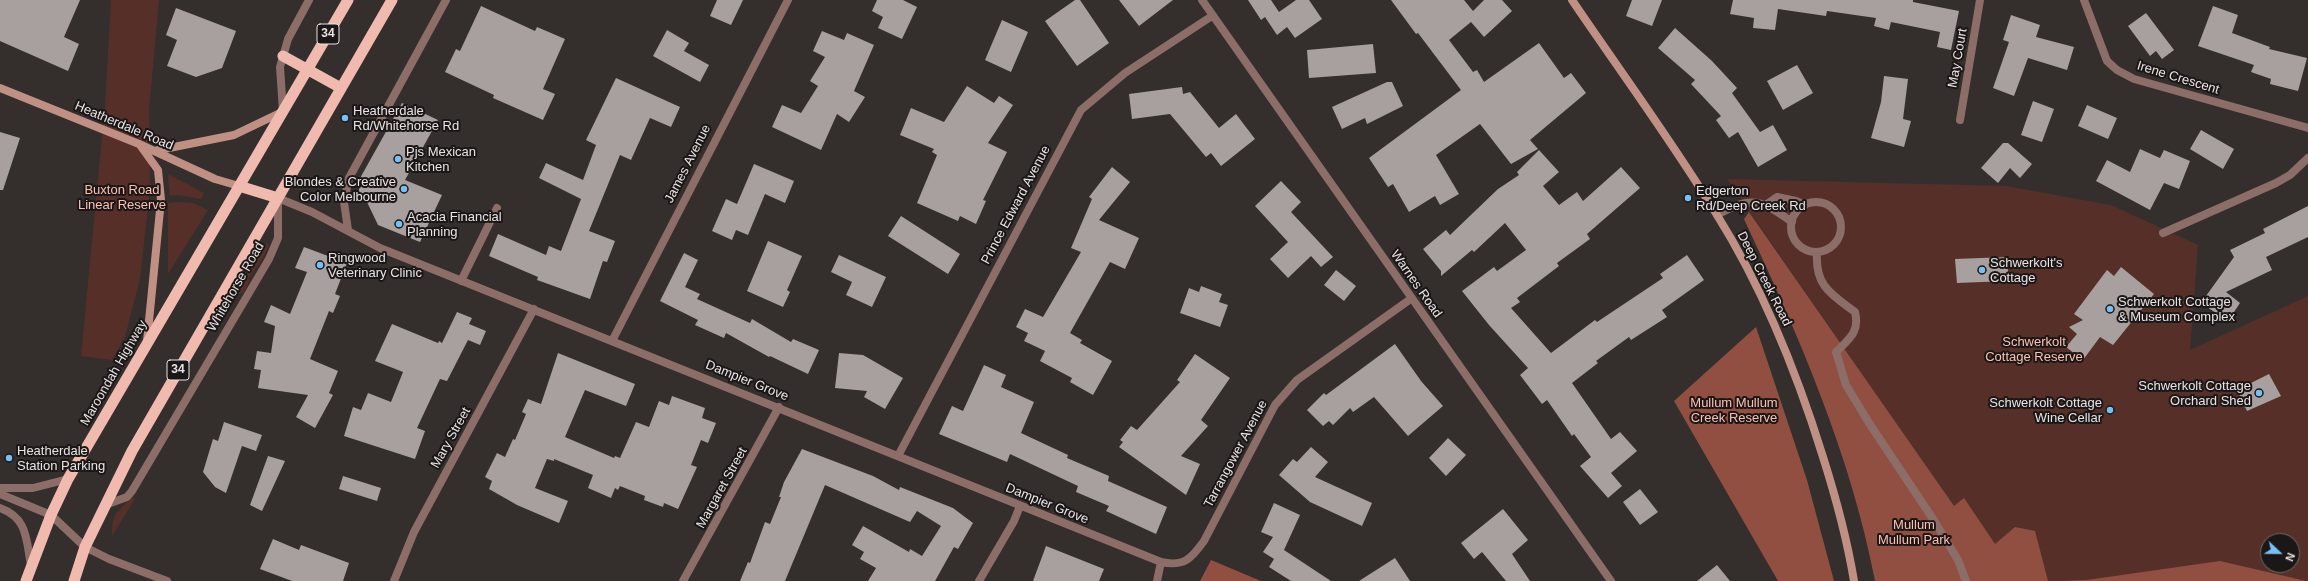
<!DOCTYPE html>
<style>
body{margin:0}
#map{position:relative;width:2308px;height:581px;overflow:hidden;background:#342e2d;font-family:Arial,sans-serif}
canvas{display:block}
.north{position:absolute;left:2260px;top:533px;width:40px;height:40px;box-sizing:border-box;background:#1a1716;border:1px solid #6d6968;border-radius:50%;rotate:112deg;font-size:11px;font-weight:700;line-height:16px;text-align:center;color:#e9e4e3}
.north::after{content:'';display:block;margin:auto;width:14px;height:18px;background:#76c0f7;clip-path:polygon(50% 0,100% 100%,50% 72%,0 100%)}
</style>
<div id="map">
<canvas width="2308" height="581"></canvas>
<div class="north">N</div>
</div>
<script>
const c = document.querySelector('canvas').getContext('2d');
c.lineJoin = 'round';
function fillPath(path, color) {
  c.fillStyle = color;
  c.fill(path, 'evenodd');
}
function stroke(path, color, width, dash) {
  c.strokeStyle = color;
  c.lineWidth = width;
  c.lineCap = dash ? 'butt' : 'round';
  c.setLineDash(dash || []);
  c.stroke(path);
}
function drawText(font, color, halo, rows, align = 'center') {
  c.font = font + ' Arial,sans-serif';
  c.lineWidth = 4;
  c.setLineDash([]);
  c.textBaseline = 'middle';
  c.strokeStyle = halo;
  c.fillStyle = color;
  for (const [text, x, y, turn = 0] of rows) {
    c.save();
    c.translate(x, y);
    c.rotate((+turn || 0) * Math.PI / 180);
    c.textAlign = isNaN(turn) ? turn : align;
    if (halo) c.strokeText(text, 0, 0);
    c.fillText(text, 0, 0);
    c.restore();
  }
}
fillPath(new Path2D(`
 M111,0H159L149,110L150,189L140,279L125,337L112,360L81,356L105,106Z
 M170,175L204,193L201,199L179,195L170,196L168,176Z
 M1727,179L2006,186L2111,205L2198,245L2190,350L2308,296V581H1993L1973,534ZM2268,541H2292V565H2268Z
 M179,202L193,203L208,210L168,274V203Z
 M266,243L269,245L262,260L248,279L250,281L243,293L236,294Z
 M133,497L135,499L112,536C111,514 118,511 133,497Z`), '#563028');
fillPath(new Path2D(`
 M1749,212L1954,506L1964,498L1995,544L2015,527L2035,531L2048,581H1875C1851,455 1798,334 1744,219Z
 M1756,327L1807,480L1834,581H1778L1674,401Z
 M1211,560L1261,581H1200Z
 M2220,561L2306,581H2064L2087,580Z`), '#914f42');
fillPath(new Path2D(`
 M0,0H80L64,37L79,44L68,71L0,41Z
 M717,0H743L731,25L710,16Z
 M877,0H903L917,7L902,39L878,28L883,17L872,11Z
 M1075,0H1080L1109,43L1077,66L1045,21Z
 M1119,0H1173L1139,26Z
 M1248,0H1271L1279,12L1296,0H1309L1322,19L1295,38L1287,27L1277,35L1265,17L1261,20Z
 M1391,0H1464L1473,11L1484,0H1502L1512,11L1484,37L1471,22L1449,40L1473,72L1477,70L1484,82L1539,43L1564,78L1571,73L1586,93L1530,140L1538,149L1511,164L1480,124L1436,155L1459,194L1440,205L1435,196L1409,212L1393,184L1388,187L1369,158L1461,90L1418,33L1416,34Z
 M1632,0H1662L1652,26L1626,16Z
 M1733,0H1913V2L1959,11L1951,50L1937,47L1940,32L1891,22L1889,30L1874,26L1876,18L1827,11L1826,16L1778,9L1775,30L1753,28L1754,18L1730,14Z
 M481,6L535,31L537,27L565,39L543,89L555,94L543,120L493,98L494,95L445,72L456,49L460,51Z
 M2213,6L2238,15L2232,33L2270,47L2269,49L2307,58L2298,91L2270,84L2271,79L2251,72L2254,65L2198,46Z
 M176,8L236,31L222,68L196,77L167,66L177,40L166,35Z
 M2146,13L2174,50L2162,59L2156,51L2150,56L2128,26Z
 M2011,15L2040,25L2036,37L2074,47L2067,70L2028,58L2014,96L1993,88L2009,42L2003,40Z
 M1002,20L1028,32L1011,72L985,60Z
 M1675,28L1712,61L1737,88L1732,93L1760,132L1773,125L1787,150L1758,167L1738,132L1729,138L1716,120L1721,116L1691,84L1695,80L1658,48Z
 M667,30L689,43L684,51L709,65L700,82L653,56Z
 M822,31L844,40L847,33L874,45L854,91L865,97L849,122L837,114L821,150L772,127L782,105L801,113L818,86L810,81L825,57L813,51Z
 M1373,44L1376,73L1309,78L1307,50Z
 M1797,65L1813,93L1783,110L1767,81Z
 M1884,76L1908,79L1903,119L1911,121L1904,147L1871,138L1881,102Z
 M616,78L680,107L671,127L650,118L631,160L620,155L589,231L615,241L607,262L603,261L590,299L537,280L538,277L489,256L498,234L546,255L549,246L561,251L581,199L539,178L546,163L583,180L596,145L586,140Z
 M1387,82H1392L1403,106L1367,124L1365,118L1342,129L1332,107Z
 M967,86L994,103L999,96L1013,105L988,143L1007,152L983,200L986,201L976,224L960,216L958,221L917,203L937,155L932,152L934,149L900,135L911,108L944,122Z
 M1182,87L1183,94L1190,92L1219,128L1236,114L1255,139L1221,166L1211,153L1206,157L1170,114L1132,119L1129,94Z
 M2033,101L2054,109L2042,142L2021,135Z
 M402,103L438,120L405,180L442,195L420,242L378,225L367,202L360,199L358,192L362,182L359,180Z
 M2087,105L2117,118L2108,139L2078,126Z
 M2201,130L2234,149L2223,169L2190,149Z
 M0,132L20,138L3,190H0Z
 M2003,143H2008L2032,164L2020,178L2010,168L1998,183L1981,168Z
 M2140,149L2160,158L2164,150L2190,161L2179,189L2164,183L2150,210L2096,181L2107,160L2130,172Z
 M1539,150L1559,172L1543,186L1559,205L1577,192L1583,201L1621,167L1640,188L1587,234L1590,239L1557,263L1559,266L1517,298L1520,302L1511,308L1551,353L1595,320L1597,322L1663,278L1660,274L1687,255L1704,280L1662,310L1667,317L1631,340L1629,337L1596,361L1598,363L1572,383L1611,439L1620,432L1637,451L1611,473L1622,486L1608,498L1580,466L1591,457L1574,434L1572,436L1547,400L1542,404L1520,375L1528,368L1489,325L1462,291L1494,267L1497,271L1526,250L1505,223L1474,252L1472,250L1441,276V271L1423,249L1446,230L1450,235L1498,189L1519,175L1517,172Z
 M754,164L794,181L785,203L765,194L748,235L736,230L732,240L712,231L726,199L737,204Z
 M1112,167L1130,182L1099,220L1139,238L1125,269L1110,262L1070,333L1082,340L1080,343L1112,361L1093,395L1070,382L1072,378L1040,361L1045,351L1024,341L1028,333L1016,327L1025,309L1043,317L1081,252L1071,248L1092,199L1089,197Z
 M1281,181L1301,202L1291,212L1333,257L1321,267L1311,256L1288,278L1270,259L1288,242L1255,206Z
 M2308,206V237L2266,257L2272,270L2226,292L2240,303L2228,321L2201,303L2234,257L2230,250L2265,233L2263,229Z
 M901,216L960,254L948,274L888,236Z
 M768,241L802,256L787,290L790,292L783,307L747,291Z
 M304,247L336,259L350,255L335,294L340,296L333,313L329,311L310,359L338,371L329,393L333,395L315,428L296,417L308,395L258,388L261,370L254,369L257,351L271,353L275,326L264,322L271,305L290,314L307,272L295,268Z
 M684,253L698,260L685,287L700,294L697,299L750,323L752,319L791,342L793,339L819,350L808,374L770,356L769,357L726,333L724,338L695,325L698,320L660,301Z
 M839,255L886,277L872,307L846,295L852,282L831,272Z
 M2008,257V281L1957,283L1955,259Z
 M2121,267L2154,294L2113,345L2100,337L2083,360L2066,347L2077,334L2069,327L2083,320L2074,314L2107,270L2114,276Z
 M1336,270L1356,286L1344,301L1324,285Z
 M1201,286L1222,294L1219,302L1228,305L1220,327L1180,313L1189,288L1199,292Z
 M457,312L472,318L469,324L486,331L480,345L468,340L447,381L440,379L417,428L425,431L415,459L344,436L353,407L361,410L368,393L391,402L403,372L375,361L392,324L438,343L439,341L442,343Z
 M1395,344L1421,381L1443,406L1408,436L1374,397L1353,412L1350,408L1333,425L1329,421L1323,426L1307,410L1324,393L1326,395Z
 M558,353L635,384L626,406L585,390L565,437L614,458L615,456L620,458L636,422L649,427L659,401L669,405L672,396L705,408L702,418L716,423L708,443L701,440L691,465L697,467L678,509L664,503L663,507L644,500L645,496L620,486L618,490L615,488L611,498L588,488L593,475L554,459V461L547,459L535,488L568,501L559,523L517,505L489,489L492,481L485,477L497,453L505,457L513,439L515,440L526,414L522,412L528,399L541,404Z
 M839,353L863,355L903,378L885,409L864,397L867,391L835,388Z
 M1195,354L1230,378L1201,420L1208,426L1181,456L1200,464L1186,495L1119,447L1123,442L1120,440L1131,426L1137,430L1180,382L1177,380Z
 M984,365L1006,375L1001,387L1034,402L1021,433L1068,455L1067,458L1109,476L1108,481L1167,507L1156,534L1106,511L1109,506L1076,492L1078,486L1010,454L1007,462L939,434L952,406L963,411Z
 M2269,374L2281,396L2247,411L2237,390Z
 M224,422L262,435L256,451L242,446L226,493L215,487L203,472L213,439L218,441Z
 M1448,438L1466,455L1446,476L1429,458Z
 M1311,447L1328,462L1315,477L1372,503L1362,526L1310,502L1279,475L1293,459L1297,462Z
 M802,449L873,476L899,490L900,487L953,508L973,523L958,549L954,547L935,581H868L876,568L860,559L864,552L852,545L863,526L909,552L910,549L922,556L941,526L917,511L910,522L825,485L785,581H740L748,562L750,563L765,522L770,524L781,497H779L784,482Z
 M268,456L285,461L262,511L250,505Z
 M343,476L381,488L377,501L339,489Z
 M1640,489L1658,512L1640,525L1623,502Z
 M1274,503L1300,515L1284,550L1331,581H1291L1269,567L1274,559L1263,552L1273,537L1261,532Z
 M1503,509L1528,540L1512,554L1530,581H1506L1482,552L1474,559L1461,543Z
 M273,539L299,550L301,545L349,563L343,581H292L260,569Z
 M1046,546L1104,569L1099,581H1033Z
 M1395,558L1410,581H1359Z
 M1717,565L1730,581H1697Z`), '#a8a09e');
stroke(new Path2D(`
 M1791 227a25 25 0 1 1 50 0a25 25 0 1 1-50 0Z
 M1767,204L1777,197L1796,201L1805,205
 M1717,215C1752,195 1761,200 1792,222
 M1817,253C1815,286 1831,294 1855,312C1860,332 1849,339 1836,352L1846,385L1869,423L1933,519L1958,560L1966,581
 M0,488H33L68,479
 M0,494L51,515L85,547
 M0,508C28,518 26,540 31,565`), '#8c6d67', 8);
stroke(new Path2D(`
 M1202,0L1611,581
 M2084,0L2107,61L2117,70L2134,79L2308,128
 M283,111L280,67L288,39L309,0
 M1960,120L1980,0
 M348,230L344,202L349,178L446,0
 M2163,233L2276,183L2290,175L2308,158
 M461,281L497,208
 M612,341L788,0
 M898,456L1081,110L1125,73L1212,16
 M105,505L127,497L132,491L269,259L278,238V198L312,212L380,248L1161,562C1184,567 1191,559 1204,541L1275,405L1297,380L1412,298
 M85,547L109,559L167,581
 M394,581L414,532L534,309
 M683,581L779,407
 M979,581L1014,521L1020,506
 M1157,581L1161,562`), '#8c6d67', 8);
stroke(new Path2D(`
 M1572,0C1620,71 1672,141 1717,215C1764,290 1797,373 1823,457C1836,498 1847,539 1854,581
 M0,88L139,144L215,179L239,186
 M140,145L158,170L161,200L147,341
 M154,151L234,135L282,112`), '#c19085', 8);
stroke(new Path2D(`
 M283,56L341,88
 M239,186L278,198
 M26,581L51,515L68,479L348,0
 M74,581L85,547L132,451L392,0`), '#f1baae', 11);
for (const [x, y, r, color] of [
 [345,118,4,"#76c0f7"],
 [398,159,4,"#76c0f7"],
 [404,189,4,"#76c0f7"],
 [1688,198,4,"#76c0f7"],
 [399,224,4,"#76c0f7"],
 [320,265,4,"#76c0f7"],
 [1982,270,4,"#76c0f7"],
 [2110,309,4,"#76c0f7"],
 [2259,393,4,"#76c0f7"],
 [2110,410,4,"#76c0f7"],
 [9,458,4,"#76c0f7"]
]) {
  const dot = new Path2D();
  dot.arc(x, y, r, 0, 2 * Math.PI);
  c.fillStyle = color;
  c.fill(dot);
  stroke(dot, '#1a1716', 1.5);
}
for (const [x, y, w] of [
 [328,34,22],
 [178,370,22]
]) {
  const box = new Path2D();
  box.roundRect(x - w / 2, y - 10, w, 20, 3);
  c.fillStyle = '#1a1716';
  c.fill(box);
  stroke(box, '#e9e4e3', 1);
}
drawText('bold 12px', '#e9e4e3', null, [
 ["34",328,34],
 ["34",178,370]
]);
drawText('13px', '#e9e4e3', '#1a1716', [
 ["May Court",1958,58,-80],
 ["Irene Crescent",2178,78,17],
 ["Heatherdale Road",124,126,23],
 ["James Avenue",688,164,-63],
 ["Prince Edward Avenue",1016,205,-62],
 ["Deep Creek Road",1764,279,63],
 ["Warnes Road",1416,284,55],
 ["Whitehorse Road",236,287,-60],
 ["Maroondah Highway",114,373,-60],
 ["Dampier Grove",747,381,22],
 ["Mary Street",451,438,-61],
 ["Tarrangower Avenue",1236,454,-62],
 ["Margaret Street",722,488,-61],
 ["Dampier Grove",1047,504,22]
]);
drawText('13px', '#e9e4e3', '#1a1716', [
 ["Heatherdale",353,111],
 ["Rd/Whitehorse Rd",353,126],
 ["Pjs Mexican",406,152],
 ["Kitchen",406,167],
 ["Blondes & Creative",396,182,"right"],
 ["Color Melbourne",396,197,"right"],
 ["Edgerton",1696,191],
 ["Rd/Deep Creek Rd",1696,206],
 ["Acacia Financial",407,217],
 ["Planning",407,232],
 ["Ringwood",328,258],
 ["Veterinary Clinic",328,273],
 ["Schwerkolt's",1990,263],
 ["Cottage",1990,278],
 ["Schwerkolt Cottage",2118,302],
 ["& Museum Complex",2118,317],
 ["Schwerkolt Cottage",2251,386,"right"],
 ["Orchard Shed",2251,401,"right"],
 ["Schwerkolt Cottage",2102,403,"right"],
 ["Wine Cellar",2102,418,"right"],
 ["Heatherdale",17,451],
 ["Station Parking",17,466]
], 'left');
drawText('13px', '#fdc0b3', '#1a1716', [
 ["Buxton Road",122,190],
 ["Linear Reserve",122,205],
 ["Schwerkolt",2034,342],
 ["Cottage Reserve",2034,357],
 ["Mullum Mullum",1734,403],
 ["Creek Reserve",1734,418],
 ["Mullum",1914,525],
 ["Mullum Park",1914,540]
]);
</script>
